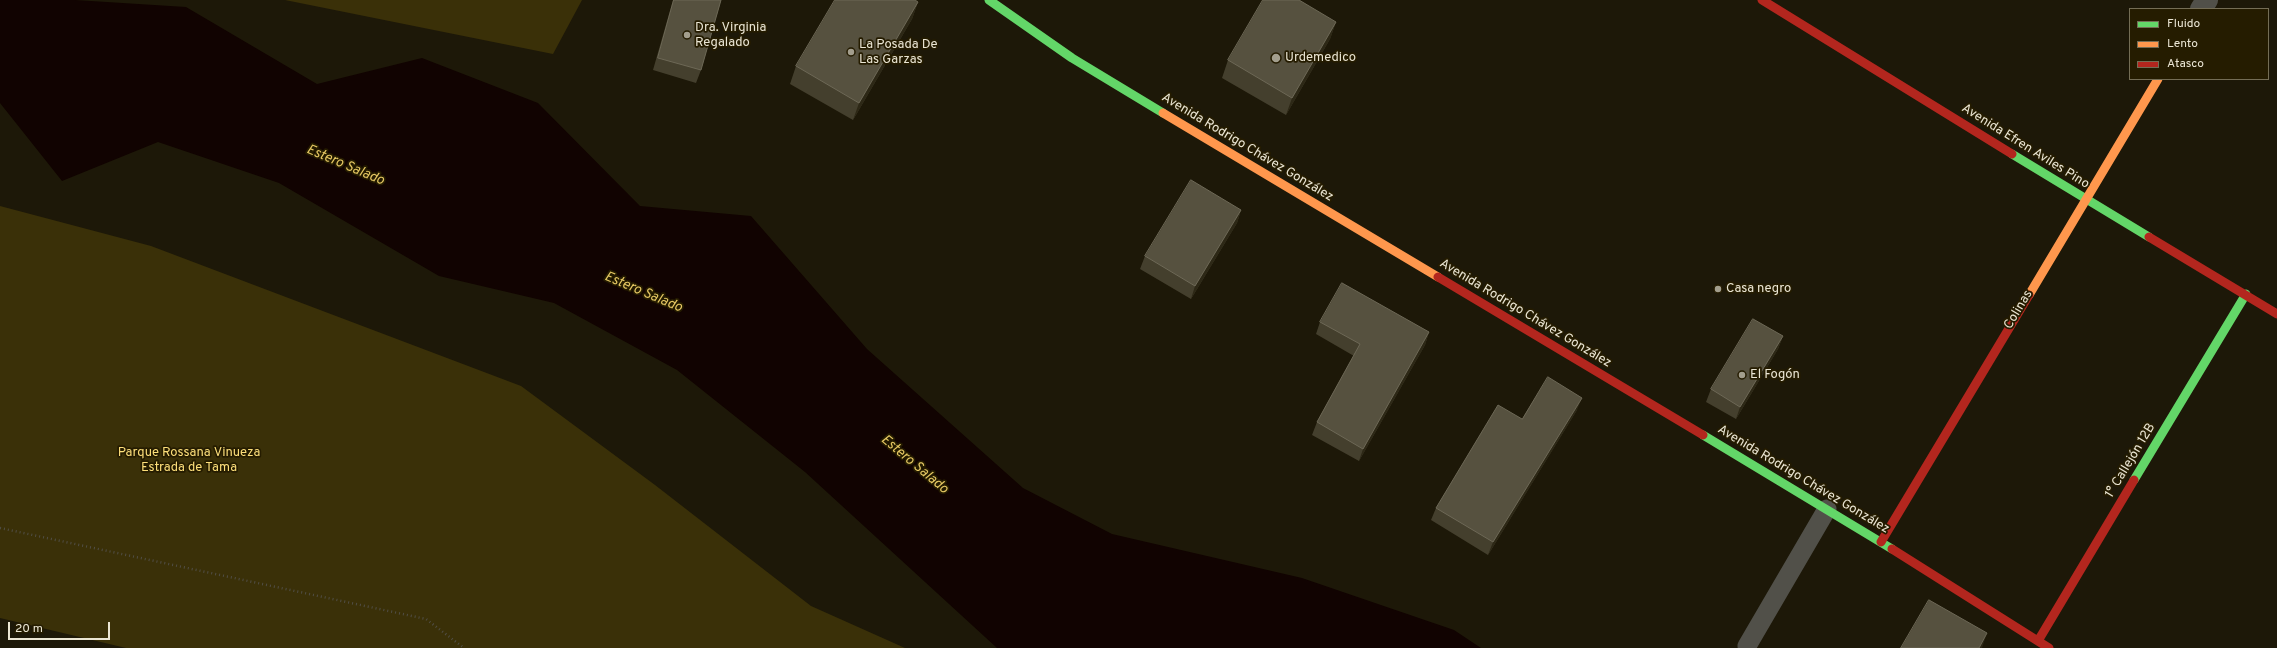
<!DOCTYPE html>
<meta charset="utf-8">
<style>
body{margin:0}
#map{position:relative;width:2277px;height:648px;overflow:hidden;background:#1d1808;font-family:Overpass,sans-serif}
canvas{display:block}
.legend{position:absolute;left:2129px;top:8px;width:140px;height:72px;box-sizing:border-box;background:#251c00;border:1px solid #746d55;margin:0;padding:5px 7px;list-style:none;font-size:12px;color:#ebe6d4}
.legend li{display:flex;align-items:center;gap:8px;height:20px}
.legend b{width:20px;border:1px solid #746d55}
.scale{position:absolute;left:8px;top:622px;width:102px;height:18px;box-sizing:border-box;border:2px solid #ebe6d4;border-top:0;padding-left:5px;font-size:12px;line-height:14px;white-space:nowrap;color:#ebe6d4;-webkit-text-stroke:3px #251c00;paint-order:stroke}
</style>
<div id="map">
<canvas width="2277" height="648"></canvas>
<ul class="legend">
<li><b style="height:5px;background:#63d668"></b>Fluido</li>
<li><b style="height:5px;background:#ff974d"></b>Lento</li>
<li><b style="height:5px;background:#b3261e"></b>Atasco</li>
</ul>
<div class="scale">20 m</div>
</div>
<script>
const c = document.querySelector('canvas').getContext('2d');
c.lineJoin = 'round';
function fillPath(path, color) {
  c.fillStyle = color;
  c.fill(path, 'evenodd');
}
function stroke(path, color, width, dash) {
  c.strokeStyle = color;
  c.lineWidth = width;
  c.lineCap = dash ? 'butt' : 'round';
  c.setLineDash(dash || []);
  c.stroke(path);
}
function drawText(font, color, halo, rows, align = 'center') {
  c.font = font + ' Overpass,sans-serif';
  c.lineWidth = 3.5;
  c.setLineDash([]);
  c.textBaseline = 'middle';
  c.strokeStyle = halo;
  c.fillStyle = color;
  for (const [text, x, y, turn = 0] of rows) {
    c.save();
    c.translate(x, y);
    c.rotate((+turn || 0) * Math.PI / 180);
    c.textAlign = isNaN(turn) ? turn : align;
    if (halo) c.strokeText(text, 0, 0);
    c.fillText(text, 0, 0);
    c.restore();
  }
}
fillPath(new Path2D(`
 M285,0H582L553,54Z
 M0,206L151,246L521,386L655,485L811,606L905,648H126L0,618Z`), '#3a3008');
fillPath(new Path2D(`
 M0,0H75L186,7L317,84L422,58L538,103L640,206L751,216L867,349L1023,488L1112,534L1302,578L1454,630L1481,648H997L805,472L677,370L554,303L439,276L279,183L158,142L62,181L0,103Z`), '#110301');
stroke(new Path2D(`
 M0,528L426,619L464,648`), '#514e46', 2.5, [1, 3]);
stroke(new Path2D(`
 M1747,646L1827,509`), '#515049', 19);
stroke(new Path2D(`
 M2201,9L2207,0`), '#515049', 22);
stroke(new Path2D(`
 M989,0L1072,58L1163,113
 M2012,154L2149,237
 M1703,435L1892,549
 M2134,480L2246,294`), '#63d668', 9);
stroke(new Path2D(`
 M1163,113L1438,277
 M2029,295L2158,79`), '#ff974d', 9);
stroke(new Path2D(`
 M1762,0L2012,154
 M2149,237L2277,314
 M1438,277L1703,435
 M1881,542L2029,295
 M1892,549L2049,648
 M2038,641L2134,480`), '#b3261e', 9);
fillPath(new Path2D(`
 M673,0H721L701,70L696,83L653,70Z
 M918,2L912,19L853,120L790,84L796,66Z
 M1336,22L1330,39L1286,115L1222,78L1228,60Z
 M1241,210L1237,223L1191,299L1140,269L1145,256Z
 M1320,322L1429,332L1425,345L1359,461L1312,435L1317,422L1354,356L1316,334Z
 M1783,336L1778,349L1736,419L1706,402L1711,389Z
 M1577,410L1488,555L1431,520L1436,508L1522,419Z`), '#443f2d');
fillPath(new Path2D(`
 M918,2L912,19L853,120L859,103Z
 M1336,22L1330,39L1286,115L1292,98Z
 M1241,210L1237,223L1191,299L1195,286Z
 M1429,332L1425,345L1359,461L1363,449Z
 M1783,336L1778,349L1736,419L1740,407Z
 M1582,398L1577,410L1488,555L1493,542Z
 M1987,633L1982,648H1979Z`), '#2d2816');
const building = new Path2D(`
 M674,0H721L701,70L658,58Z
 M835,0H915L918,2L859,103L796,66Z
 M1263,0H1299L1336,22L1292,98L1228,60Z
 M1191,180L1241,210L1195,286L1145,256Z
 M1342,283L1429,332L1363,449L1317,422L1360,344L1320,322Z
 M1753,319L1783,336L1740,407L1711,389Z
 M1548,377L1582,398L1493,542L1436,508L1498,405L1522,419Z
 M1929,600L1987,633L1979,648H1901Z`);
fillPath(building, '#56513f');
stroke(building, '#6d6856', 1);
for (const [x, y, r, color] of [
 [687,35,4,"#a39e8d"],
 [851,52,4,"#a39e8d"],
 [1276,58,5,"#a39e8d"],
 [1718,289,4,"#a39e8d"],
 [1742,375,4,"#a39e8d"]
]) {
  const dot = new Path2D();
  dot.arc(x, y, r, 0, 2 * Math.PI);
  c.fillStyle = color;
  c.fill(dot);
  stroke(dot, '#251c00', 1.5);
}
drawText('13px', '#ebe6d4', '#251c00', [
 ["Dra. Virginia",695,28],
 ["Regalado",695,43],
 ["La Posada De",859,45],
 ["Las Garzas",859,60],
 ["Urdemedico",1285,58],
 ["Casa negro",1726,289],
 ["El Fogón",1750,375]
], 'left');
drawText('13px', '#ebe6d4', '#251c00', [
 ["Avenida Efren Aviles Pino",2025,147,32],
 ["Avenida Rodrigo Chávez González",1247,148,31],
 ["Colinas",2019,310,-59],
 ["Avenida Rodrigo Chávez González",1525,314,31],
 ["1° Callejón 12B",2131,461,-59],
 ["Avenida Rodrigo Chávez González",1803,480,31]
]);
drawText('13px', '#fddf7a', '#251c00', [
 ["Parque Rossana Vinueza",189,453],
 ["Estrada de Tama",189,468]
]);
drawText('italic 14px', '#e6c863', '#251c00', [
 ["Estero Salado",345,166,23],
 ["Estero Salado",643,293,23],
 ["Estero Salado",914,465,40]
]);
</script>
